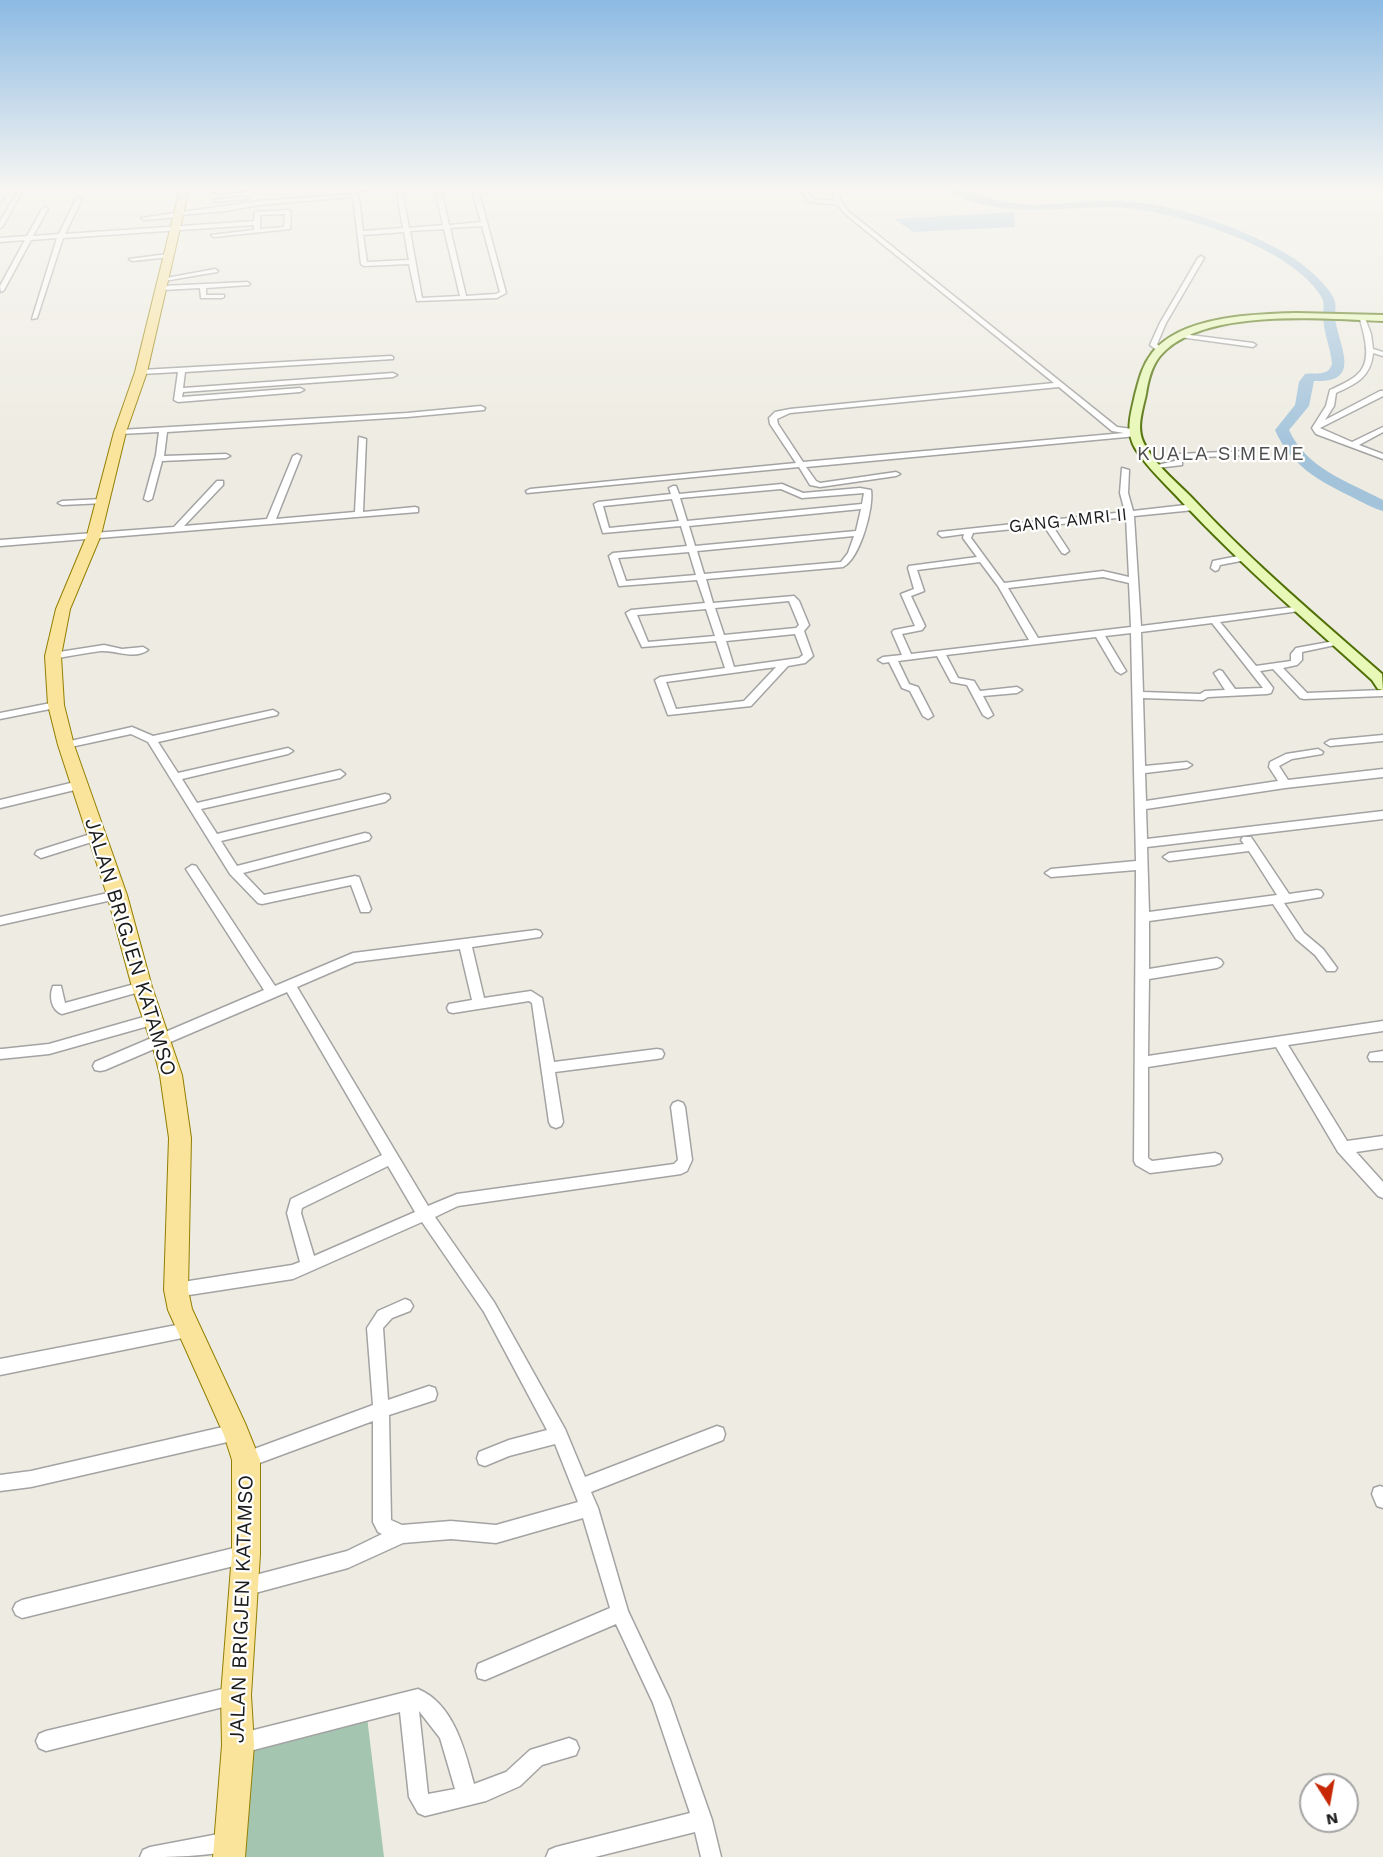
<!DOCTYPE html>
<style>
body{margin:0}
#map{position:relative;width:1383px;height:1857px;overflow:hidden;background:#eeece2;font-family:"Work Sans",sans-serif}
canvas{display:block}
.north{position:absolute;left:1299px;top:1773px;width:60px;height:60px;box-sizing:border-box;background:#fff;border:2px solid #a4a4a4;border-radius:50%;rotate:169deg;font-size:16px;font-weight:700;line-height:24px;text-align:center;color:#1c1c1c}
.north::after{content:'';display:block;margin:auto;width:21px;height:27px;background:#c62903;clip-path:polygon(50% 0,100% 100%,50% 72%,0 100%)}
</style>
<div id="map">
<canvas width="1383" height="1857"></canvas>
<div class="north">N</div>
</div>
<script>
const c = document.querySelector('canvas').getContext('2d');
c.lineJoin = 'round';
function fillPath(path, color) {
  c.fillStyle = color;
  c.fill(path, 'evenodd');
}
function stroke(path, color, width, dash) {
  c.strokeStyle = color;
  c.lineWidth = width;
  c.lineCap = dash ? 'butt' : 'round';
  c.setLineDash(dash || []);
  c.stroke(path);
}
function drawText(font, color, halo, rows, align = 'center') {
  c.font = font + ' "Work Sans",sans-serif';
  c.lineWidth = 4.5;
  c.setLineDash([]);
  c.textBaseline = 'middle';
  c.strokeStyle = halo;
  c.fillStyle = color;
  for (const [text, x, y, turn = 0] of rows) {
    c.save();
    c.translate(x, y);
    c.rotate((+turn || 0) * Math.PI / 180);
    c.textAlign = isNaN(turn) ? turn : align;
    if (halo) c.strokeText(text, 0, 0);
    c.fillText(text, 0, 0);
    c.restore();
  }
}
fillPath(new Path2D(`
 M367,1717L384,1857H234L235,1756Z`), '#a4c6b0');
fillPath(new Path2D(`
 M1014,212L1015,227L913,232L894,219Z`), '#a3c3db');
fillPath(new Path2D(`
 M945,189C971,189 994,202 1020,204C1049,206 1078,201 1107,201C1155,200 1203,215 1247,234C1275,246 1307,263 1326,287C1341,305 1333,305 1336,324C1342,352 1360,383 1314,381L1309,406L1289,430C1307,469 1347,481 1383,500V511C1372,508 1362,502 1352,497C1319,481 1290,465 1275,430L1295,405L1299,382L1305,374C1316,372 1328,377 1332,364C1331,348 1323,332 1323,315C1323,308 1325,305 1322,298C1293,245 1166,208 1110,207C1063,207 1020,216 974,202C964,199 953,196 945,189Z`), '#a3c3db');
const street = new Path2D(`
 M228,189H254L218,194L215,192Z
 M347,189H376L358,192L363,231L403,228L396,189H402L409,228L443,225L435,189H441L449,225L481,222L472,189H478L506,293L497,298L417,301L409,264L364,266L361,264L353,197L259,205L225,211L181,215L178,217L144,220L141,218L259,201L353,194L345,192ZM482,226L500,292L496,294L466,296L450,228ZM444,229L460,296L422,298L410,231ZM404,232L409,260L367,262L363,235Z
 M804,189L813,199L836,201L832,189H838L840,199L848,211L1117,427L1132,429V432H1137V436L806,467L816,481L820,483L896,472L900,474L896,476L820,487L810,485L799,467L527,493L526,491L530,489L796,463L770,424L769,418L775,412L790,409L1054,383L844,213L838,205L809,202L801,191ZM1059,387L1112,431L1124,433L803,462L778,424L777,419L790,413Z
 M19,190L22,192L3,226L0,228V221Z
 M246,196L248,199L216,202L213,200Z
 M0,197L2,196L5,198L0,202Z
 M79,197L82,199L65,234L254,221L255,212L288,210L291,212L290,229L214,237L211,235L254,230V225L63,238L37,318L32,319L57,238L31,240L4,290L1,292L0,286L25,240L0,242V238L27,236L42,209L45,207L48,209L33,236L59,234L76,199ZM285,214L284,227L260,229V215Z
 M168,254L170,257L132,261L129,259Z
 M1201,256L1204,258L1166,323L1157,344L1163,350L1158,351L1150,345L1160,323L1198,258Z
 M215,269L218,271L217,272L164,281L161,279Z
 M247,282L250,284L249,285L206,288V295H224V297L222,298H201L200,288L163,290L160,288L163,286Z
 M1360,317L1365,318L1371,334L1373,349L1383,352V356L1373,353C1371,377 1356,384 1336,393L1334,406L1325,420L1380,391H1383V396L1320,428L1352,442L1383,427V432L1359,445L1383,454V459L1316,434L1312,428L1326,406L1330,390C1358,377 1372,371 1364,335C1363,329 1360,322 1360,317Z
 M1182,334L1253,343L1256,345L1253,347L1180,337L1179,336Z
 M391,356L393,357V359L185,372L183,388L393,373L397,375L393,377L183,392L182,397L300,388L304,390L300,392L178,402L174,400L178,372L141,374L137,372L141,370Z
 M481,406L485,408L484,410L407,417L167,432L164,456L226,454L230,456L226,458L162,461L152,499L148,501L144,499L156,455L159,432L120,434L116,432L120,430L407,413Z
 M359,437L366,439L363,512L415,507L418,508V512L0,546V540L174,527L217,481H223V485L184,526L267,519L293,456L297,454L301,456L276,519L355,512Z
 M1245,451H1248V455L1182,458V465L1157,468L1153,466L1175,461L1174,456L1178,454Z
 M1122,468L1129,470L1128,493L1133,511L1194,504L1198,507L1194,510L1134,516L1141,626L1302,606L1304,608L1299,611L1220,622L1256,666L1291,661V654L1296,648L1340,640V644L1302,652V660L1297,665L1283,668L1307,693L1383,690V696L1304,699L1300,698L1273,669L1260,671L1273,688L1271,693L1267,694L1208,697L1203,700L1143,698L1145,766L1187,762L1192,765L1187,768L1145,773L1146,801L1278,781L1269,767L1270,762L1286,754L1318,749L1323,752L1322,754L1292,759L1279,766L1288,780L1383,769V777L1285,788L1146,809L1147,839L1383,811V819L1147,847L1149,912L1277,895L1249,851L1169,861L1163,857L1169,853L1244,844L1241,840L1243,837H1251L1289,894L1317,890L1321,891L1323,894L1321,897L1284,903L1304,933L1323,949L1337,968L1335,971H1327L1315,955L1296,939L1273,904L1149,921V969L1217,958L1221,960L1223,963L1221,966L1217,968L1149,979L1148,1056L1383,1021V1031L1288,1045L1347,1141L1383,1136V1148L1356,1152L1383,1182V1198L1378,1196L1338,1152L1276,1047L1148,1067V1158L1152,1161L1215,1153L1220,1155L1222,1159L1220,1163L1215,1165L1150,1173L1136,1165L1134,1161L1136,870L1051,877L1045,873L1051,869L1136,861L1131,633L1105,636L1126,671L1121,674L1116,671L1096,637L946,655L958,678L974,681L980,691L1017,687L1022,690L1017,693L983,696L993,715L988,718L983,715L967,685L951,682L937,656L898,661L909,684L918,687L933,716L928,719L923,716L910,691L902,688L889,662L883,663L878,660L883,657L902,655L892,632L894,630L915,626L901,594L914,589L908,568L909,566L977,557L963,538L964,534L942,537L938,534L939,532L1125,512L1120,493ZM1126,517L1129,577L1103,571L1004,583L971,538L973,533L1044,526L1062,553L1065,554L1069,551L1052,525ZM980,562L998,586L1029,640L911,654L902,634L922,630L925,626L911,596L924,591L917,570ZM1103,577L1129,583L1131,627L1038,638L1008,588ZM1212,623L1263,688L1235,689L1222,671L1219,670L1214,673L1225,690L1205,691L1200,694L1143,692L1141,632Z
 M782,484L803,493L860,488L871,490C874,507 860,559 843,567L706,579L713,603L794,596L799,601L809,625L804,631L813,656L805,663L788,666L751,706L668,715L655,680L660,677L725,668L716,641L642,647L626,613L631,610L705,603L697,580L619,586L609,556L613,553L687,546L681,526L603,533L594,504L598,502L671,494L669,488L673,486H676L679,494ZM781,489L802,498L864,493L862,504L687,521L680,498ZM672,499L679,521L609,528L603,506ZM861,509L856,531L695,546L689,526ZM854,536L848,553L841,562L704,574L697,551ZM689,552L696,575L626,581L618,558ZM789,601L799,625L796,628L724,635L715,608ZM706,609L715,636L648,642L637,615ZM795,634L803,655L799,658L734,667L726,641ZM776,667L744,701L676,709L666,682Z
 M102,499H105V503L62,505L58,503L62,501Z
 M1243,555L1246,556V560L1220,565L1218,570L1215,571L1211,568L1213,561Z
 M104,645L122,649L143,647L148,650C134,660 116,650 101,651C85,653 69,656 53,659L48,656L53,653Z
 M56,702L61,705L60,707L0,719V713Z
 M273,710L278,713L277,715L158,742L178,773L288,748L293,751L288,754L182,779L197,803L340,770L345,774L340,778L201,809L217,834L385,794L389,795L390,798L385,802L221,841L237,866L365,833L369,834L371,837L369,840L243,873L264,895L355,876L359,877L371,909L369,912H361L351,885L262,904L258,903L230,874L148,742L131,734L66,748L61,745L66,742L132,727L153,736Z
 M1383,735V741L1330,746L1325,743L1330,740Z
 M79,781L84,785L83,788L0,808V800Z
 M97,832L103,836L101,839L41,858L35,854L37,851Z
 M192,865L196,866L275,986L353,953L536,930L540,931L542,934L540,937L472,947L484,998L531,991L542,998L554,1062L657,1049L662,1050L664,1054L662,1058L657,1059L555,1072L563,1122L561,1126L556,1128L551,1126L549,1122L532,1003L529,1001L453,1013L449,1012L447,1008L449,1004L472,1000L460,949L355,962L297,987L428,1206L457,1194L674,1164L678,1160L671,1107L673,1103L678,1101L683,1103L685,1107L692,1160L687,1171L681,1174L458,1206L435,1217L494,1302L565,1429L585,1477L717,1426L723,1428L725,1434L723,1440L591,1492L598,1508L628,1611L670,1700L712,1820L721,1857H701L695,1832L595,1857H546L549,1850L556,1847L690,1813L653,1703L616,1624L485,1680L478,1678L476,1671L478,1664L610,1608L583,1518L496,1543L451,1539L403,1543L348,1568L244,1596L238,1593L235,1587L238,1581L244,1578L347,1551L382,1534L378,1532L373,1522V1421L246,1468L240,1466L238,1460L240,1454L246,1452L373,1405L367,1328L378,1311L405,1299L410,1301L413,1306L410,1311L392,1318L383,1328L388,1400L429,1386L435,1388L437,1394L435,1400L389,1415L391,1520L402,1525L451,1521L496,1525L578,1502L555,1444L509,1456L485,1466L479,1464L477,1458L479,1452L509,1440L547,1430L484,1312L422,1222L293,1279L176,1297L171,1295L168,1290L171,1285L176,1283L292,1265L300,1262L287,1213L291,1199L382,1155L287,992L105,1070L100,1071L95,1070L93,1066L95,1062L264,990L186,869ZM388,1166L415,1212L314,1256L301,1213L302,1208Z
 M117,891L123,895L121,898L0,925V917Z
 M142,982L146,984L148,987L146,990L62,1014C51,1010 49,996 53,986H61L65,1003Z
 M154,1014L159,1015L160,1019L159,1023L49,1054L0,1059V1049H2L49,1044Z
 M1383,1051V1061H1370L1368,1057L1370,1053Z
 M187,1323L192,1325L195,1330L192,1335L187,1337L0,1375V1359Z
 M236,1424L242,1426L244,1432L242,1438L236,1440L31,1487L0,1491V1475L31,1471Z
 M1380,1486L1383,1487V1508L1377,1506L1372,1494L1374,1488Z
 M246,1545L252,1548L255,1554L252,1560L246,1563L22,1618L16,1615L13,1609L16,1603L22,1600Z
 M235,1686L242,1688L244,1695L242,1702L235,1704L46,1751L39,1748L36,1741L39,1734L46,1731Z
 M418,1689C454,1704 465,1751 474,1784L506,1772L530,1750L569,1738L576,1741L579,1748L576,1755L542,1765L520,1786L486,1801L425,1816L418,1813L409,1797L400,1712L238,1754L231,1751L228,1744L231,1737L238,1734ZM419,1711L440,1738L455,1789L428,1794Z
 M229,1832L236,1835L239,1842L236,1849C206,1857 171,1857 140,1857L143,1850L150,1847Z`);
const secondary = new Path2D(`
 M1297,313L1383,315V321C1323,319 1202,307 1160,356C1151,367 1148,381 1146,394C1142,413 1135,430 1146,447C1157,467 1179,484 1195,501C1253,563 1318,618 1382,674L1383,690L1378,689L1372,680C1308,622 1242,566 1183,503C1167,485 1147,468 1135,448C1125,430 1131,414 1135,395C1139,380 1142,366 1152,353C1181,316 1254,314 1297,313Z`);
const primary = new Path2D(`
 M180,189H189L147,372L126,432L101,535L70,609L61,656L64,705L74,745L127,895L152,987L182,1075L191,1138L188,1290L192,1309L245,1423L260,1460V1554L251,1695L254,1745L245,1857H213L222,1745L221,1695L232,1554V1460L224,1435L168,1310L164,1290L169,1138L160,1075L153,1048L132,987L107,895L58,745L48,705L45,656L56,609L87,535L114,432L135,372Z`);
stroke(street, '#a3a3a3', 3);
stroke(secondary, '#507006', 4);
stroke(primary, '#927f02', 2);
fillPath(street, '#fff');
fillPath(secondary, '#e8f8b6');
fillPath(primary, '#fae39b');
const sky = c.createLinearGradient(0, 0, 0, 449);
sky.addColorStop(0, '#8cbae3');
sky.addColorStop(0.42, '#f7f6f2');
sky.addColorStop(1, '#f7f6f200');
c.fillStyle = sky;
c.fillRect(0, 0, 1383, 449);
drawText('18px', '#1c1c1c', '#fff', [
 ["GANG AMRI II",1068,521,-6]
]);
c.letterSpacing = '1.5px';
drawText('20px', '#4f4f4f', '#fff', [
 ["KUALA SIMEME",1221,454]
]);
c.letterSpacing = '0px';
drawText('21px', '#1c1c1c', '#fff', [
 ["JALAN BRIGJEN KATAMSO",130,947,73],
 ["JALAN BRIGJEN KATAMSO",242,1609,-88]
]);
</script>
